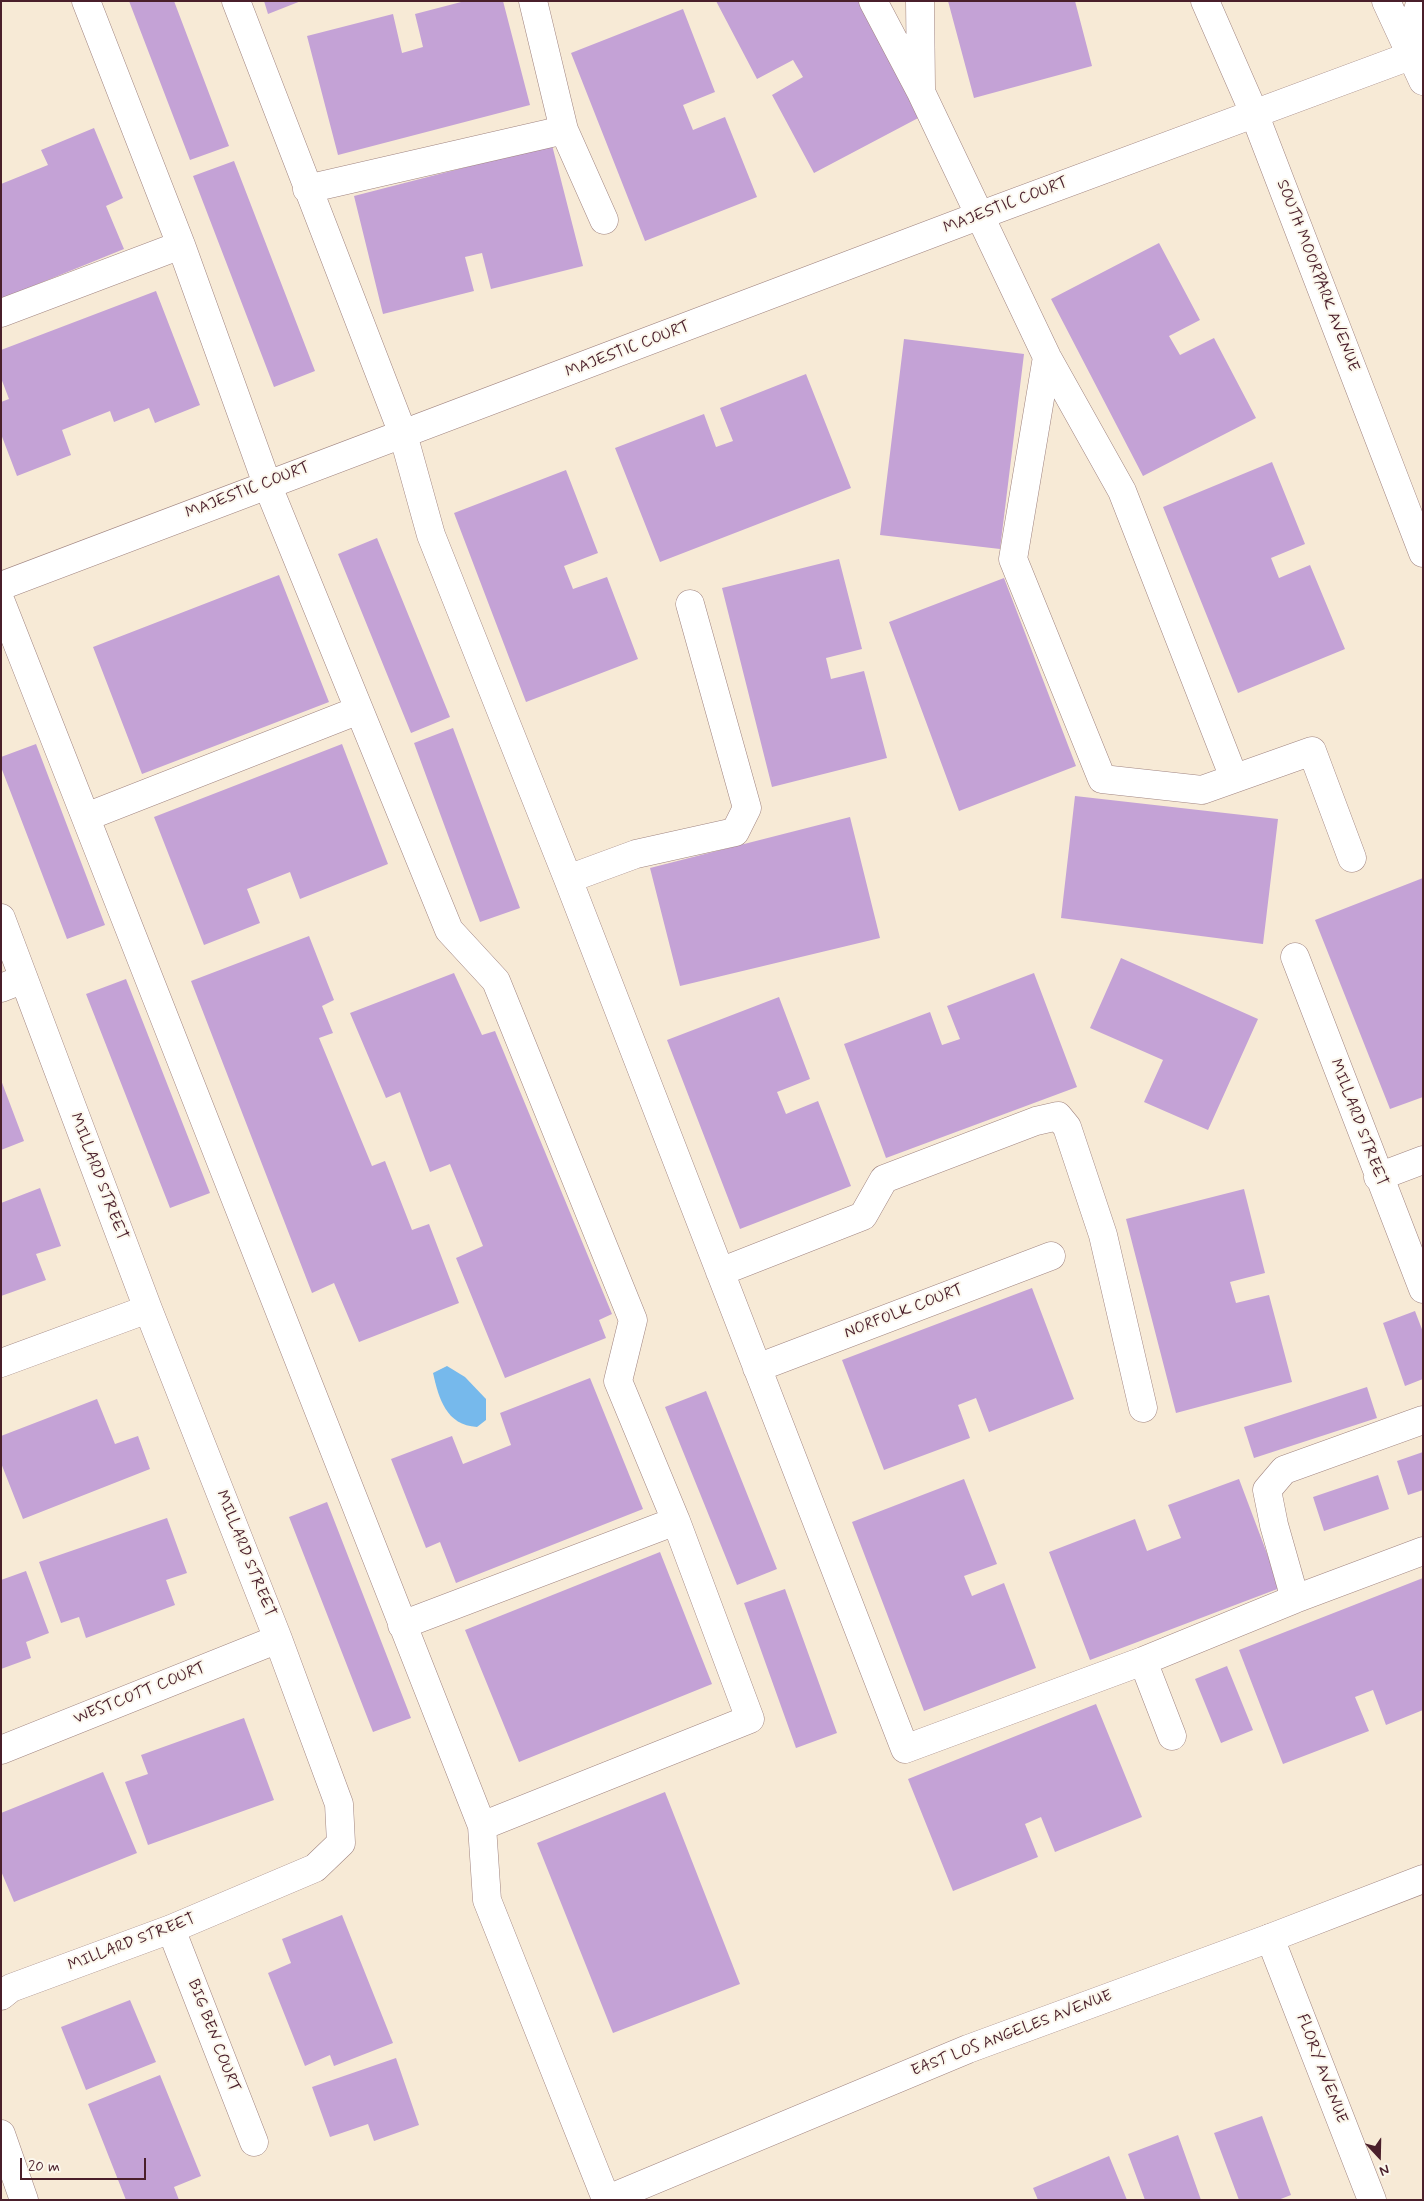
<!DOCTYPE html>
<style>
body{margin:0}
#map{position:relative;width:1424px;height:2201px;overflow:hidden;background:#f7ead6;font-family:Mynerve,sans-serif}
canvas{display:block}
.frame{position:absolute;inset:0;border:2px solid #4a1f2b;pointer-events:none}
.north{position:absolute;left:1354px;top:2131px;width:50px;height:50px;-webkit-text-stroke:4px #fbf7ec;paint-order:stroke;rotate:159deg;font-size:14px;font-weight:700;line-height:20px;text-align:center;color:#4a1f2b}
.north::after{content:'';display:block;margin:auto;width:18px;height:22px;background:#4a1f2b;clip-path:polygon(50% 0,100% 100%,50% 72%,0 100%)}
.scale{position:absolute;left:20px;top:2158px;width:126px;height:22px;box-sizing:border-box;border:2px solid #4a1f2b;border-top:0;padding-left:6px;font-size:15px;line-height:18px;white-space:nowrap;color:#4a1f2b;-webkit-text-stroke:4px #fbf7ec;paint-order:stroke}
</style>
<div id="map">
<canvas width="1424" height="2201"></canvas>
<div class="frame"></div>
<div class="north">N</div>
<div class="scale">20 m</div>
</div>
<script>
const c = document.querySelector('canvas').getContext('2d');
c.lineJoin = 'round';
function fillPath(path, color) {
  c.fillStyle = color;
  c.fill(path, 'evenodd');
}
function stroke(path, color, width, dash) {
  c.strokeStyle = color;
  c.lineWidth = width;
  c.lineCap = dash ? 'butt' : 'round';
  c.setLineDash(dash || []);
  c.stroke(path);
}
function drawText(font, color, halo, rows, align = 'center') {
  c.font = font + ' Mynerve,sans-serif';
  c.lineWidth = 4;
  c.setLineDash([]);
  c.textBaseline = 'middle';
  c.strokeStyle = halo;
  c.fillStyle = color;
  for (const [text, x, y, turn = 0] of rows) {
    c.save();
    c.translate(x, y);
    c.rotate((+turn || 0) * Math.PI / 180);
    c.textAlign = isNaN(turn) ? turn : align;
    if (halo) c.strokeText(text, 0, 0);
    c.fillText(text, 0, 0);
    c.restore();
  }
}
fillPath(new Path2D(`
 M447,1366L465,1377L486,1399V1420L477,1427C446,1425 439,1399 433,1373Z`), '#76b9ec');
fillPath(new Path2D(`
 M129,1H174L229,146L190,160Z
 M264,1H301L268,14Z
 M465,1H503L530,105L338,155L307,36L393,14L402,53L423,47L415,14Z
 M716,1H860L922,116L814,173L772,95L803,77L793,60L757,79Z
 M948,1H1075L1092,66L974,98Z
 M683,9L715,92L683,105L693,130L725,117L757,197L645,241L571,53Z
 M94,128L123,198L106,206L124,249L1,299V184L48,165L41,150Z
 M552,145L583,266L491,289L482,253L465,257L474,291L383,314L354,196Z
 M234,161L315,371L274,387L193,176Z
 M1159,243L1200,320L1169,336L1180,355L1214,338L1256,418L1143,476L1051,299Z
 M156,291L200,405L155,423L149,408L114,422L110,411L62,430L71,455L17,476L1,434V402L9,399L1,378V350Z
 M904,339L1024,354L1000,549L880,535Z
 M806,374L851,488L660,562L615,448L704,414L716,447L733,441L720,408Z
 M1272,462L1305,544L1271,558L1279,578L1310,565L1345,649L1238,693L1163,507Z
 M566,470L598,553L564,566L573,589L607,577L638,659L526,702L454,513Z
 M377,538L450,717L411,733L338,554Z
 M839,559L862,649L826,658L831,679L864,671L887,758L772,787L722,588Z
 M279,575L329,702L142,774L93,647Z
 M1004,578L1076,766L959,811L889,622Z
 M453,728L520,908L480,922L414,743Z
 M36,744L105,925L67,939L1,767V757Z
 M342,744L388,864L300,899L290,872L247,889L260,923L204,945L154,817Z
 M1075,796L1278,819L1263,944L1061,918Z
 M850,817L880,938L680,986L650,868Z
 M1423,878V1097L1390,1109L1315,920Z
 M309,936L334,1000L322,1006L333,1033L319,1038L372,1166L385,1161L412,1230L429,1224L459,1303L359,1342L334,1283L312,1293L191,981Z
 M1121,958L1258,1019L1208,1130L1144,1102L1163,1060L1090,1028Z
 M454,973L482,1035L495,1031L612,1314L599,1320L606,1338L505,1378L456,1258L483,1246L450,1164L430,1172L400,1092L386,1098L350,1013Z
 M1034,973L1077,1087L886,1158L844,1044L930,1012L942,1045L960,1039L947,1006Z
 M126,979L210,1193L170,1208L86,994Z
 M779,997L810,1079L777,1092L786,1114L818,1101L851,1186L740,1229L667,1040Z
 M1,1080L24,1141L1,1150Z
 M40,1188L61,1246L36,1254L46,1280L1,1296V1203Z
 M1244,1189L1265,1273L1230,1282L1236,1303L1269,1295L1292,1382L1176,1413L1126,1219Z
 M1032,1288L1074,1399L989,1432L976,1398L958,1405L970,1438L884,1470L842,1360Z
 M1415,1311L1423,1332V1379L1405,1386L1383,1323Z
 M590,1378L643,1509L456,1583L440,1542L426,1548L391,1459L452,1436L463,1464L511,1445L500,1413Z
 M1367,1387L1377,1418L1254,1458L1244,1427Z
 M706,1391L777,1569L737,1585L665,1407Z
 M97,1399L115,1444L138,1436L150,1469L23,1519L1,1463V1436Z
 M1423,1452V1490L1408,1495L1397,1461Z
 M1378,1475L1389,1509L1324,1531L1313,1497Z
 M964,1479L997,1564L964,1576L972,1596L1004,1583L1036,1668L924,1711L852,1522Z
 M1239,1479L1280,1588L1090,1660L1049,1552L1135,1519L1147,1551L1181,1538L1168,1505Z
 M327,1502L411,1718L373,1732L289,1517Z
 M167,1518L187,1573L166,1580L175,1605L86,1638L79,1617L61,1623L39,1562Z
 M660,1552L712,1684L519,1762L465,1630Z
 M26,1571L49,1633L26,1642L31,1658L1,1669V1580Z
 M1423,1578V1710L1386,1725L1373,1690L1355,1697L1369,1731L1283,1764L1239,1650Z
 M785,1589L837,1733L796,1748L744,1603Z
 M1227,1666L1253,1730L1221,1743L1195,1679Z
 M1096,1704L1142,1817L1055,1852L1041,1817L1025,1824L1038,1857L953,1891L908,1779Z
 M244,1718L274,1800L148,1845L125,1782L148,1774L141,1755Z
 M103,1772L137,1853L14,1902L1,1871V1813Z
 M665,1792L740,1984L613,2033L537,1843Z
 M342,1915L393,2043L334,2066L330,2055L305,2066L268,1973L291,1963L282,1939Z
 M130,2000L156,2062L86,2090L61,2027Z
 M396,2058L419,2125L374,2141L368,2124L330,2137L312,2087Z
 M160,2075L201,2176L174,2187L179,2200H126L88,2104Z
 M1262,2116L1291,2195L1278,2200H1239L1214,2133Z
 M1178,2135L1201,2200H1145L1128,2154Z
 M1109,2156L1127,2200H1038L1033,2188Z`), '#c4a2d6');
const minor = new Path2D(`
 M86,1L181,245L267,484L449,930L496,981L633,1320L618,1381L676,1521L750,1719L482,1826
 M236,1L403,434L431,535L568,879L905,1749L1143,1661L1295,1599L1423,1551
 M533,1L564,130L604,220
 M873,1L921,92L1047,357L1122,491L1234,778
 M920,1L921,88
 M1205,1L1254,113L1423,553
 M1386,1L1423,81
 M1410,53L1411,31L1421,1
 M307,189L564,130
 M1,313L181,245
 M1047,357L1013,559L1102,779L1202,790L1312,751L1352,858
 M1,586L981,215L1410,56
 M1,602L482,1826L487,1900L606,2199
 M86,817L359,710
 M568,879L636,854L735,832L747,808L690,604
 M1,918L148,1309L278,1639L339,1804L341,1843L315,1868L171,1929L11,1988L1,1996
 M1295,957L1423,1289
 M1,988L24,979
 M1378,1177L1423,1160
 M720,1272L863,1216L884,1179L1036,1121L1058,1116L1067,1127L1103,1235L1143,1408
 M1,1363L148,1309
 M757,1368L1051,1256
 M1295,1599L1274,1525L1267,1490L1284,1470L1423,1420
 M402,1625L676,1521
 M1143,1661L1172,1736
 M1,1750L278,1639
 M171,1929L254,2142
 M1270,1938L1372,2200
 M1,2134L24,2200`);
const major = new Path2D(`
 M606,2200L968,2049L1270,1938L1423,1879`);
stroke(minor, '#a08480', 29);
stroke(major, '#a08480', 29);
stroke(minor, '#fff', 28);
stroke(major, '#fff', 28);
drawText('16px', '#4a1f2b', '#fbf7ec', [
 ["MAJESTIC COURT",1006,206,-21],
 ["SOUTH MOORPARK AVENUE",1317,276,69],
 ["MAJESTIC COURT",628,350,-21],
 ["MAJESTIC COURT",248,491,-21],
 ["MILLARD STREET",1358,1123,69],
 ["MILLARD STREET",98,1177,69],
 ["NORFOLK COURT",904,1312,-21],
 ["MILLARD STREET",245,1554,68],
 ["WESTCOTT COURT",140,1694,-22],
 ["MILLARD STREET",132,1943,-21],
 ["EAST LOS ANGELES AVENUE",1012,2034,-21],
 ["BIG BEN COURT",213,2036,69],
 ["FLORY AVENUE",1321,2069,69]
]);
</script>
